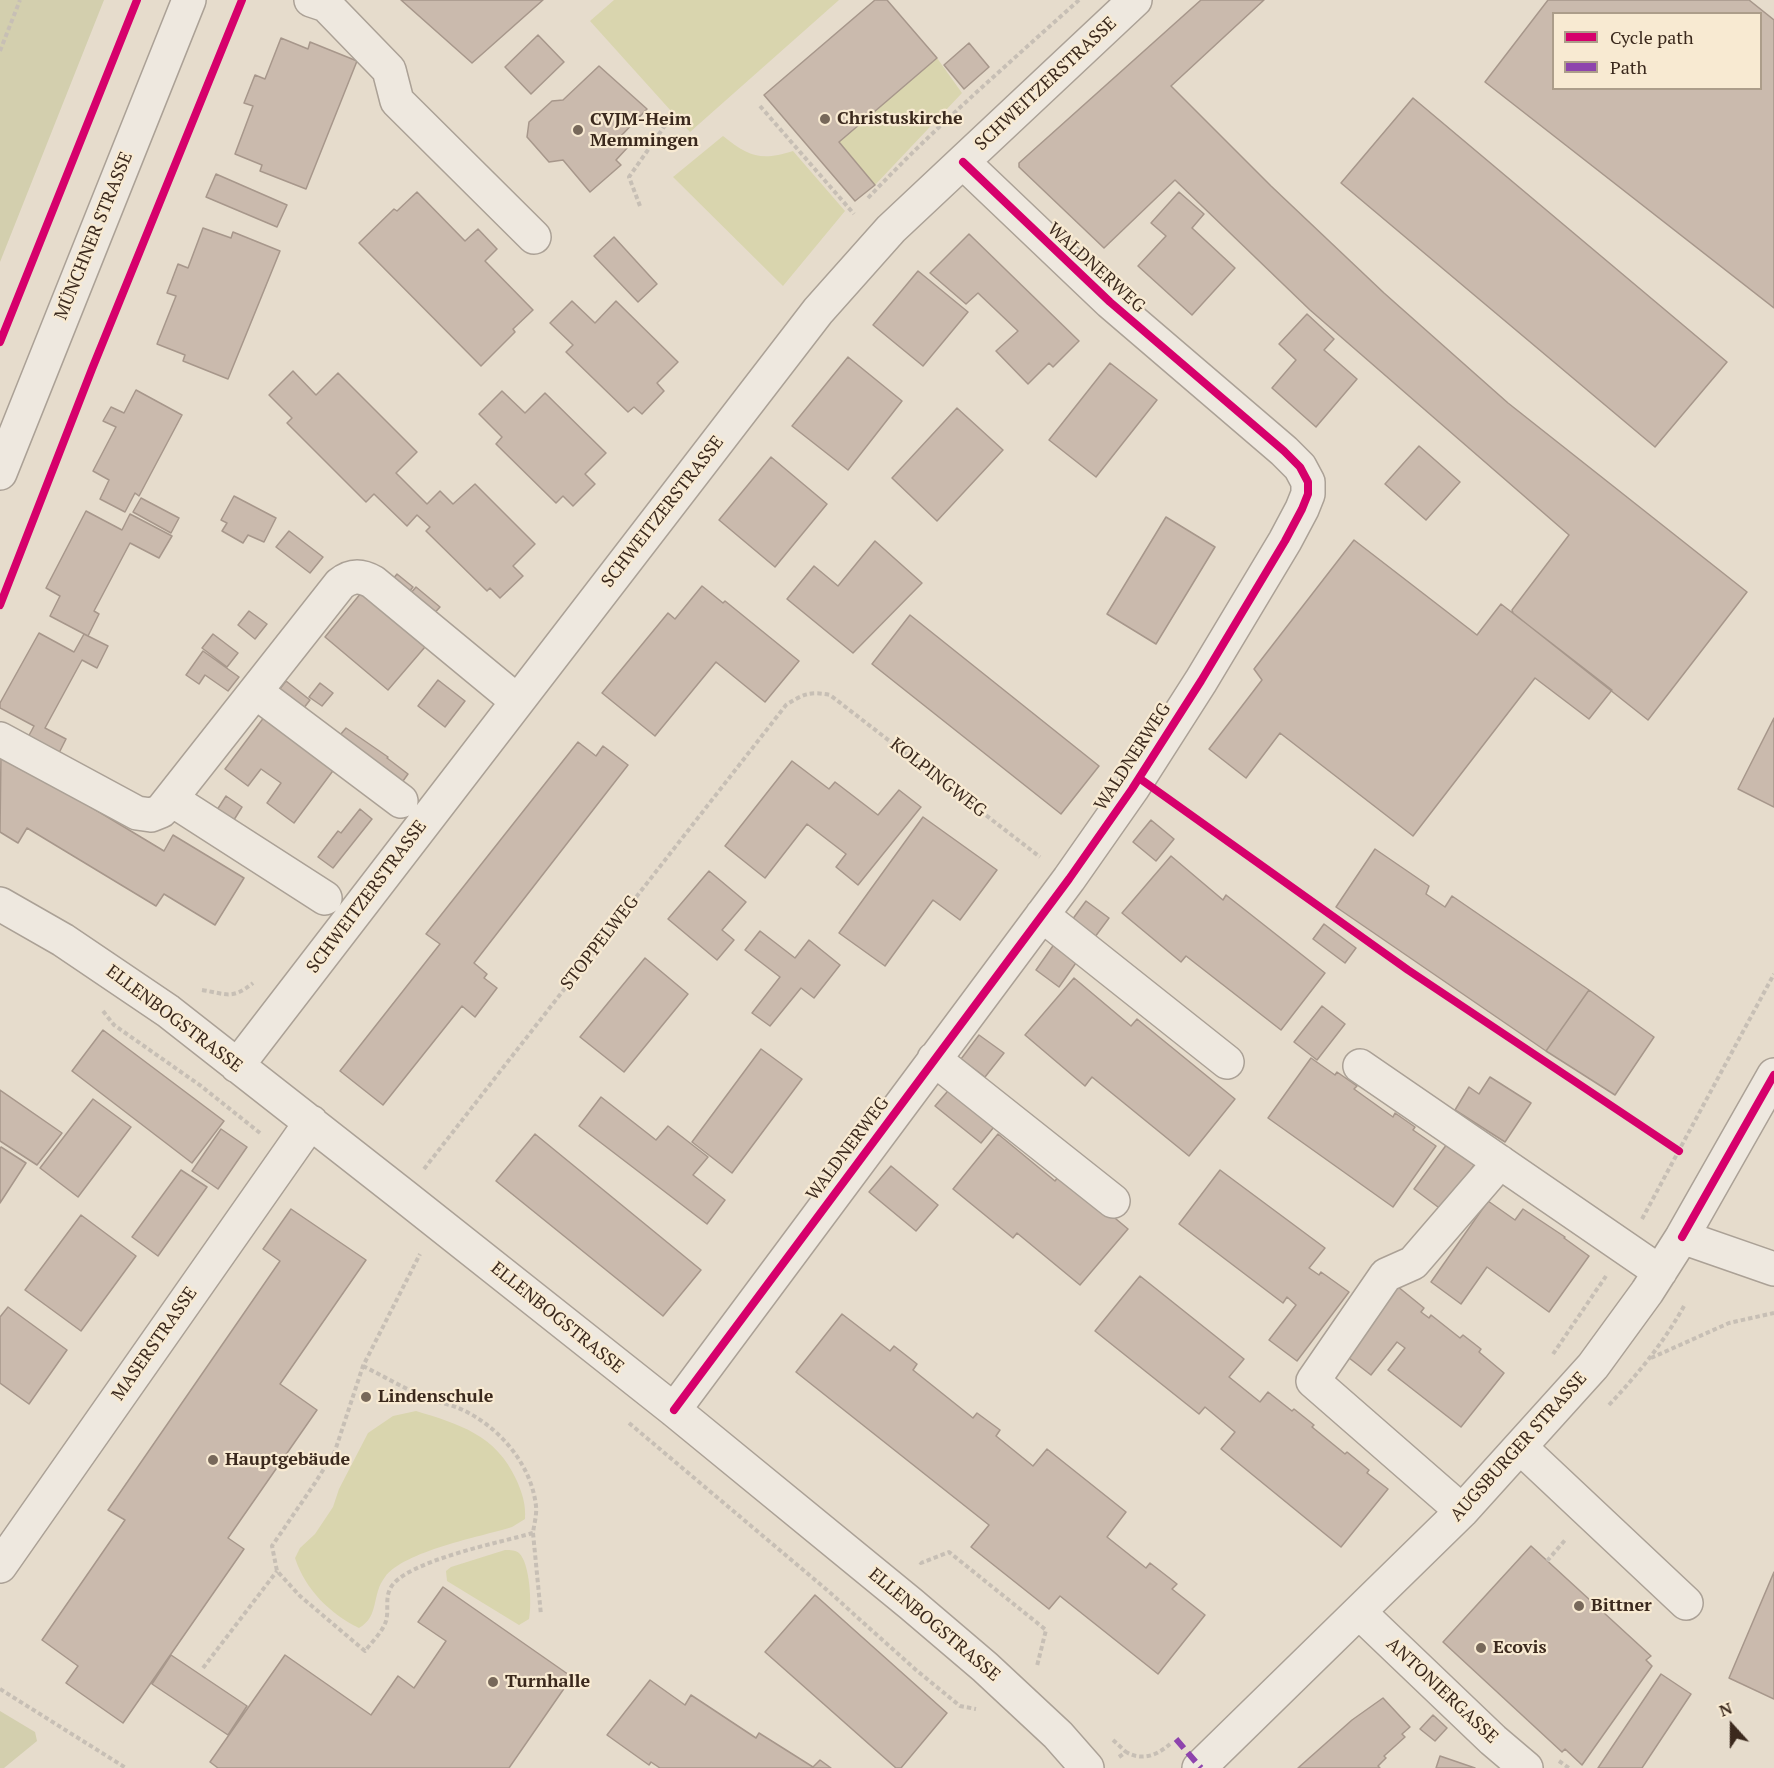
<!DOCTYPE html>
<meta charset="utf-8">
<style>
body{margin:0}
#map{position:relative;width:1774px;height:1768px;overflow:hidden;background:#e6dccc;font-family:"PT Serif",serif}
canvas{display:block}
.legend{position:absolute;left:1552px;top:12px;width:210px;height:78px;box-sizing:border-box;background:#f8ead2;border:2px solid #ac9d8a;margin:0;padding:8px 10px;list-style:none;font-size:18px;color:#3b291d}
.legend li{display:flex;align-items:center;gap:12px;height:30px}
.legend b{width:30px;border:2px solid #ac9d8a}
.north{position:absolute;left:1702px;top:1696px;width:60px;height:60px;-webkit-text-stroke:4px #f8ead2;paint-order:stroke;rotate:339deg;font-size:16px;font-weight:700;line-height:24px;text-align:center;color:#3b291d}
.north::after{content:'';display:block;margin:auto;width:21px;height:27px;background:#3b291d;clip-path:polygon(50% 0,100% 100%,50% 72%,0 100%)}
</style>
<div id="map">
<canvas width="1774" height="1768"></canvas>
<ul class="legend">
<li><b style="height:8px;background:#d6006c"></b>Cycle path</li>
<li><b style="height:8px;background:#8e44ad"></b>Path</li>
</ul>
<div class="north">N</div>
</div>
<script>
const c = document.querySelector('canvas').getContext('2d');
c.lineJoin = 'round';
function fillPath(path, color) {
  c.fillStyle = color;
  c.fill(path, 'evenodd');
}
function stroke(path, color, width, dash) {
  c.strokeStyle = color;
  c.lineWidth = width;
  c.lineCap = dash ? 'butt' : 'round';
  c.setLineDash(dash || []);
  c.stroke(path);
}
function drawText(font, color, halo, rows, align = 'center') {
  c.font = font + ' "PT Serif",serif';
  c.lineWidth = 4.5;
  c.setLineDash([]);
  c.textBaseline = 'middle';
  c.strokeStyle = halo;
  c.fillStyle = color;
  for (const [text, x, y, turn = 0] of rows) {
    c.save();
    c.translate(x, y);
    c.rotate((+turn || 0) * Math.PI / 180);
    c.textAlign = isNaN(turn) ? turn : align;
    if (halo) c.strokeText(text, 0, 0);
    c.fillText(text, 0, 0);
    c.restore();
  }
}
fillPath(new Path2D(`
 M614,0H839L690,132L590,21Z
 M937,58L962,93L875,185L839,142Z
 M723,136C749,157 761,161 793,151L845,211L783,286L673,177Z
 M416,1411C459,1424 496,1435 516,1479C522,1492 526,1504 525,1519L512,1527C480,1537 404,1551 385,1577C371,1595 380,1616 359,1628C330,1614 305,1589 295,1558L300,1548L315,1534L333,1507L339,1489L368,1433L393,1416Z
 M505,1550C511,1550 515,1550 519,1553C530,1563 532,1605 529,1619L519,1625L447,1581L446,1571L451,1567Z`), '#d9d5ae');
fillPath(new Path2D(`
 M0,0H104L0,262Z
 M0,1711L35,1732L37,1741L4,1768H0Z`), '#d3cfae');
const building = new Path2D(`
 M401,0H543L472,63Z
 M875,0H887L937,58L839,142L875,185L855,201L764,95Z
 M1201,0H1264L1171,86L1271,186L1384,293L1508,403L1747,592L1648,720L1513,613L1512,610L1569,535L1310,310L1175,180L1104,248L1019,167V163Z
 M1548,0H1749L1774,20V308L1485,82ZM1554,14H1760V88H1554Z
 M538,35L564,62L531,94L505,67Z
 M281,38L308,49L310,42L357,61L306,189L260,171L262,165L235,154L253,106L244,103L255,75L265,79Z
 M969,43L989,67L964,89L944,65Z
 M599,66L647,109L618,139L628,147L616,160L621,165L590,192L563,160L549,162L527,137L529,122L552,101L563,100Z
 M1413,98L1727,362L1655,447L1341,183Z
 M216,174L287,205L277,227L206,197Z
 M417,192L465,241L478,229L497,249L485,261L533,310L513,329L515,332L481,366L359,243L394,209L397,211Z
 M1179,192L1204,214L1192,228L1235,268L1192,315L1138,266L1166,236L1151,223Z
 M203,228L231,238L233,232L280,251L228,379L183,361L185,355L157,344L176,296L167,293L178,264L188,268Z
 M969,234L1079,341L1053,367L1049,363L1028,384L996,351L1018,331L978,293L966,304L930,273Z
 M614,237L657,284L638,302L594,256Z
 M918,271L968,312L923,366L873,325Z
 M572,301L595,323L616,301L678,362L657,383L664,391L642,414L634,407L628,412L566,352L573,345L550,323Z
 M1307,314L1334,339L1324,350L1357,379L1316,427L1272,388L1296,360L1279,344Z
 M848,357L902,401L848,470L792,426Z
 M1110,363L1157,400L1096,477L1049,440Z
 M293,371L316,395L338,373L417,452L396,473L427,504L440,491L453,504L475,484L535,544L513,566L523,576L500,598L490,588L487,591L426,531L430,527L417,515L407,526L374,494L366,502L287,423L292,418L269,395Z
 M136,390L182,415L139,496L135,493L125,512L100,499L109,480L93,471L116,427L103,421L111,407L124,413Z
 M502,391L525,413L545,393L606,453L585,474L595,484L573,506L563,496L556,503L496,444L502,437L479,414Z
 M957,408L1003,450L937,521L892,478Z
 M1419,446L1460,482L1426,520L1385,484Z
 M771,457L827,504L775,567L719,520Z
 M234,496L276,518L264,542L248,535L243,543L222,531L227,523L221,520Z
 M141,498L179,518L171,533L133,512Z
 M86,511L122,530L130,514L172,536L159,558L130,543L94,611L99,614L88,636L50,616L60,596L46,588Z
 M1166,517L1215,547L1156,644L1107,614Z
 M289,531L323,557L310,573L276,547Z
 M1354,540L1477,635L1501,604L1612,690L1589,719L1535,678L1413,836L1280,733L1246,778L1209,749L1262,680L1254,669Z
 M875,541L922,583L853,653L787,599L814,566L838,586Z
 M397,574L413,587L405,597L389,584Z
 M702,586L723,603L725,601L799,661L765,702L716,662L655,736L602,693L668,613L675,619Z
 M416,587L440,607L429,619L405,600Z
 M361,593L425,647L388,690L325,637Z
 M249,611L267,624L255,639L238,625Z
 M910,615L1099,766L1061,814L872,664Z
 M39,633L74,652L84,634L108,646L97,668L82,660L45,728L66,739L57,757L26,741L34,726L0,708V703Z
 M213,634L238,653L227,667L202,648Z
 M203,651L239,677L228,691L205,675L199,684L186,675Z
 M438,680L465,701L445,727L418,706Z
 M286,681L310,700L300,713L276,694Z
 M320,683L333,693L322,706L309,697Z
 M268,712L338,764L294,823L267,803L281,783L261,769L248,786L225,769Z
 M1774,718V807L1738,789Z
 M346,728L388,757L387,758L408,774L398,788L335,741Z
 M578,742L596,756L603,746L628,765L474,963L487,974L484,978L497,988L475,1017L462,1006L383,1105L340,1071L440,944L426,934Z
 M1,753L164,851L173,835L244,878L215,925L164,894L156,906L27,828L18,843L0,832Z
 M792,761L829,789L835,782L878,815L899,790L921,807L858,885L836,867L846,854L807,824L765,878L725,846Z
 M226,796L242,807L232,823L215,813Z
 M360,809L372,819L333,868L318,857L338,831L341,833Z
 M923,817L997,870L960,920L933,900L885,966L839,933Z
 M1151,820L1174,839L1156,861L1133,842Z
 M1375,849L1429,886L1426,894L1445,907L1452,896L1589,990L1546,1051L1336,907Z
 M1171,856L1223,900L1226,895L1325,973L1281,1030L1186,956L1181,962L1122,913Z
 M709,871L746,902L722,930L734,940L717,960L668,919Z
 M1086,901L1109,918L1092,941L1069,924Z
 M1324,924L1356,948L1345,963L1313,939Z
 M760,931L795,958L809,940L840,965L814,998L801,988L770,1026L752,1013L780,977L745,950Z
 M1055,943L1078,960L1059,987L1036,970Z
 M645,958L688,994L624,1072L580,1037Z
 M1074,978L1131,1026L1137,1019L1235,1099L1189,1156L1092,1077L1085,1086L1025,1035Z
 M1589,990L1654,1037L1615,1095L1546,1051Z
 M1322,1006L1345,1024L1317,1060L1294,1042Z
 M103,1030L224,1121L192,1163L72,1071Z
 M979,1035L1004,1053L985,1077L961,1059Z
 M761,1049L802,1079L732,1173L692,1142Z
 M1311,1058L1335,1075L1337,1072L1357,1086L1354,1089L1393,1117L1395,1113L1415,1127L1413,1130L1436,1146L1393,1207L1268,1118Z
 M1490,1077L1531,1103L1505,1142L1455,1110L1469,1087L1479,1094Z
 M953,1085L998,1122L981,1143L935,1106Z
 M0,1090L62,1133L37,1165L0,1141Z
 M601,1097L656,1140L668,1126L708,1157L693,1175L725,1200L707,1224L579,1126Z
 M93,1099L131,1127L78,1197L40,1168Z
 M221,1129L247,1147L218,1189L192,1171Z
 M535,1134L701,1270L663,1316L496,1181Z
 M998,1134L1055,1181L1061,1173L1128,1229L1080,1285L1017,1233L1013,1238L953,1189Z
 M1447,1144L1475,1164L1442,1210L1414,1189Z
 M1,1147L26,1163L0,1203V1148Z
 M891,1166L938,1205L916,1231L869,1192Z
 M181,1170L207,1187L158,1256L132,1237Z
 M1220,1170L1325,1248L1309,1268L1319,1275L1321,1272L1349,1292L1297,1361L1269,1340L1296,1305L1287,1297L1283,1303L1179,1224Z
 M1488,1201L1515,1220L1523,1209L1565,1237L1564,1238L1589,1256L1549,1312L1487,1267L1461,1304L1431,1282Z
 M291,1209L366,1260L280,1384L317,1410L228,1538L244,1549L123,1723L66,1683L78,1666L42,1640L125,1520L108,1510L280,1261L263,1249Z
 M81,1215L136,1256L81,1331L25,1290Z
 M1140,1276L1244,1359L1229,1377L1260,1402L1268,1392L1292,1411L1294,1409L1314,1425L1312,1427L1345,1454L1347,1452L1369,1470L1367,1473L1388,1489L1341,1547L1221,1449L1235,1432L1205,1407L1199,1414L1095,1331Z
 M1397,1286L1424,1308L1421,1312L1429,1318L1431,1315L1460,1338L1463,1335L1481,1349L1479,1352L1504,1373L1461,1427L1388,1370L1405,1348L1397,1342L1371,1375L1344,1354Z
 M8,1307L67,1350L29,1404L0,1383V1317Z
 M842,1314L890,1351L894,1346L917,1364L913,1370L973,1418L977,1413L1000,1430L996,1436L1033,1466L1047,1449L1126,1512L1107,1537L1146,1568L1150,1563L1177,1584L1172,1589L1205,1615L1158,1674L1060,1596L1049,1609L971,1547L989,1525L796,1372Z
 M1531,1546L1651,1656L1646,1660L1652,1666L1582,1765L1565,1749L1562,1752L1443,1642Z
 M1774,1572V1699L1729,1678Z
 M443,1587L572,1677L509,1768H218L210,1762L285,1655L371,1715L398,1676L414,1688L446,1641L418,1622Z
 M815,1595L947,1713L901,1768H896L765,1652Z
 M171,1655L247,1706L228,1735L152,1684Z
 M1661,1674L1691,1694L1642,1768H1598Z
 M650,1680L685,1705L691,1695L756,1738L759,1733L813,1767L820,1760L831,1768H660L651,1762L649,1765L607,1735Z
 M1383,1698L1410,1727L1402,1734L1405,1737L1384,1756L1386,1758L1378,1766L1380,1768H1298L1352,1720Z
 M1433,1715L1447,1728L1435,1741L1420,1729Z
 M1440,1756L1475,1768H1436Z`);
fillPath(building, '#cabaad');
stroke(building, '#a7978b', 1.5);
const minor = new Path2D(`
 M311,0L326,5L389,70L397,101L534,237
 M0,473L189,0
 M256,692L401,801
 M0,739L137,813L151,815L161,811L340,584C351,575 361,575 373,582L517,701
 M171,799L325,898
 M0,904L63,940L168,1011L404,1196L674,1410L911,1604L985,1667L1058,1735L1087,1768
 M1042,915L1227,1062
 M934,1059L1113,1201
 M237,1066L818,311L891,229L1135,0
 M1360,1066L1660,1272
 M1682,1237L1774,1269
 M674,1410L1069,879L1132,789L1201,681L1285,541L1302,509L1308,494V482L1300,467L1284,451L1110,302L963,162
 M1520,1447L1686,1603
 M1462,1511L1313,1381L1386,1275L1413,1263L1500,1162
 M0,1566L311,1122
 M1359,1612L1493,1740L1526,1768
 M1199,1768L1462,1511L1593,1366L1647,1292L1682,1237L1774,1075`);
stroke(minor, '#aba196', 36);
stroke(new Path2D(`
 M0,51L20,0
 M760,106L854,214
 M868,198C934,128 1007,65 1079,0
 M640,206L629,177L666,124
 M202,990C227,994 232,1000 253,983
 M103,1011L114,1025L201,1086L260,1133
 M424,1169L786,705C803,694 810,691 830,695L1040,857
 M1642,1219L1774,974
 M1553,1354L1606,1276
 M1651,1358L1729,1323L1774,1313
 M363,1366C385,1377 407,1390 429,1399C438,1402 447,1404 456,1407C496,1423 531,1462 536,1506C537,1515 534,1524 533,1533C503,1542 403,1561 390,1589C385,1599 389,1611 386,1621C383,1631 372,1642 365,1651L300,1596L277,1571L272,1546L315,1483L335,1451L363,1366L420,1254
 M1609,1405C1638,1374 1664,1342 1684,1306
 M629,1423L827,1590L916,1670L960,1706L976,1709
 M533,1533L541,1615
 M1547,1561L1566,1539
 M920,1562L921,1563L949,1552L1046,1630L1037,1666
 M203,1668L277,1571
 M0,1689L126,1768
 M1113,1740L1126,1752
 M1119,1757L1126,1752C1142,1761 1156,1756 1170,1744
 M1559,1761L1569,1768`), '#c7bfb5', 4, [4.5, 3]);
stroke(minor, '#eee8df', 33);
stroke(new Path2D(`
 M1176,1739L1201,1768`), '#8e44ad', 6, [12, 6]);
stroke(new Path2D(`
 M0,342L137,0
 M0,605L92,369L242,0
 M1139,778L1408,970L1679,1151
 M1682,1237L1774,1075
 M674,1410L1069,879L1132,789L1201,681L1285,541L1302,509L1308,494V482L1300,467L1284,451L1110,302L963,162`), '#d6006c', 8);
for (const [x, y, r, color] of [
 [825,119,6,"#77685a"],
 [578,130,6,"#77685a"],
 [366,1397,6,"#77685a"],
 [213,1460,6,"#77685a"],
 [1579,1606,6,"#77685a"],
 [1481,1648,6,"#77685a"],
 [493,1682,6,"#77685a"]
]) {
  const dot = new Path2D();
  dot.arc(x, y, r, 0, 2 * Math.PI);
  c.fillStyle = color;
  c.fill(dot);
  stroke(dot, '#f8ead2', 2);
}
drawText('18px', '#3b291d', '#f8ead2', [
 ["SCHWEITZERSTRASSE",1046,84,-43],
 ["MÜNCHNER STRASSE",94,236,-68],
 ["WALDNERWEG",1096,268,42],
 ["SCHWEITZERSTRASSE",663,512,-52],
 ["WALDNERWEG",1133,757,-57],
 ["KOLPINGWEG",938,778,38],
 ["SCHWEITZERSTRASSE",367,897,-53],
 ["STOPPELWEG",600,943,-52],
 ["ELLENBOGSTRASSE",174,1019,37],
 ["WALDNERWEG",848,1149,-53],
 ["ELLENBOGSTRASSE",557,1318,39],
 ["MASERSTRASSE",155,1344,-55],
 ["AUGSBURGER STRASSE",1519,1447,-48],
 ["ELLENBOGSTRASSE",934,1625,40],
 ["ANTONIERGASSE",1442,1691,43]
]);
drawText('bold 18px', '#3b291d', '#f8ead2', [
 ["Christuskirche",837,119],
 ["CVJM-Heim",590,120],
 ["Memmingen",590,141],
 ["Lindenschule",378,1397],
 ["Hauptgebäude",225,1460],
 ["Bittner",1591,1606],
 ["Ecovis",1493,1648],
 ["Turnhalle",505,1682]
], 'left');
</script>
